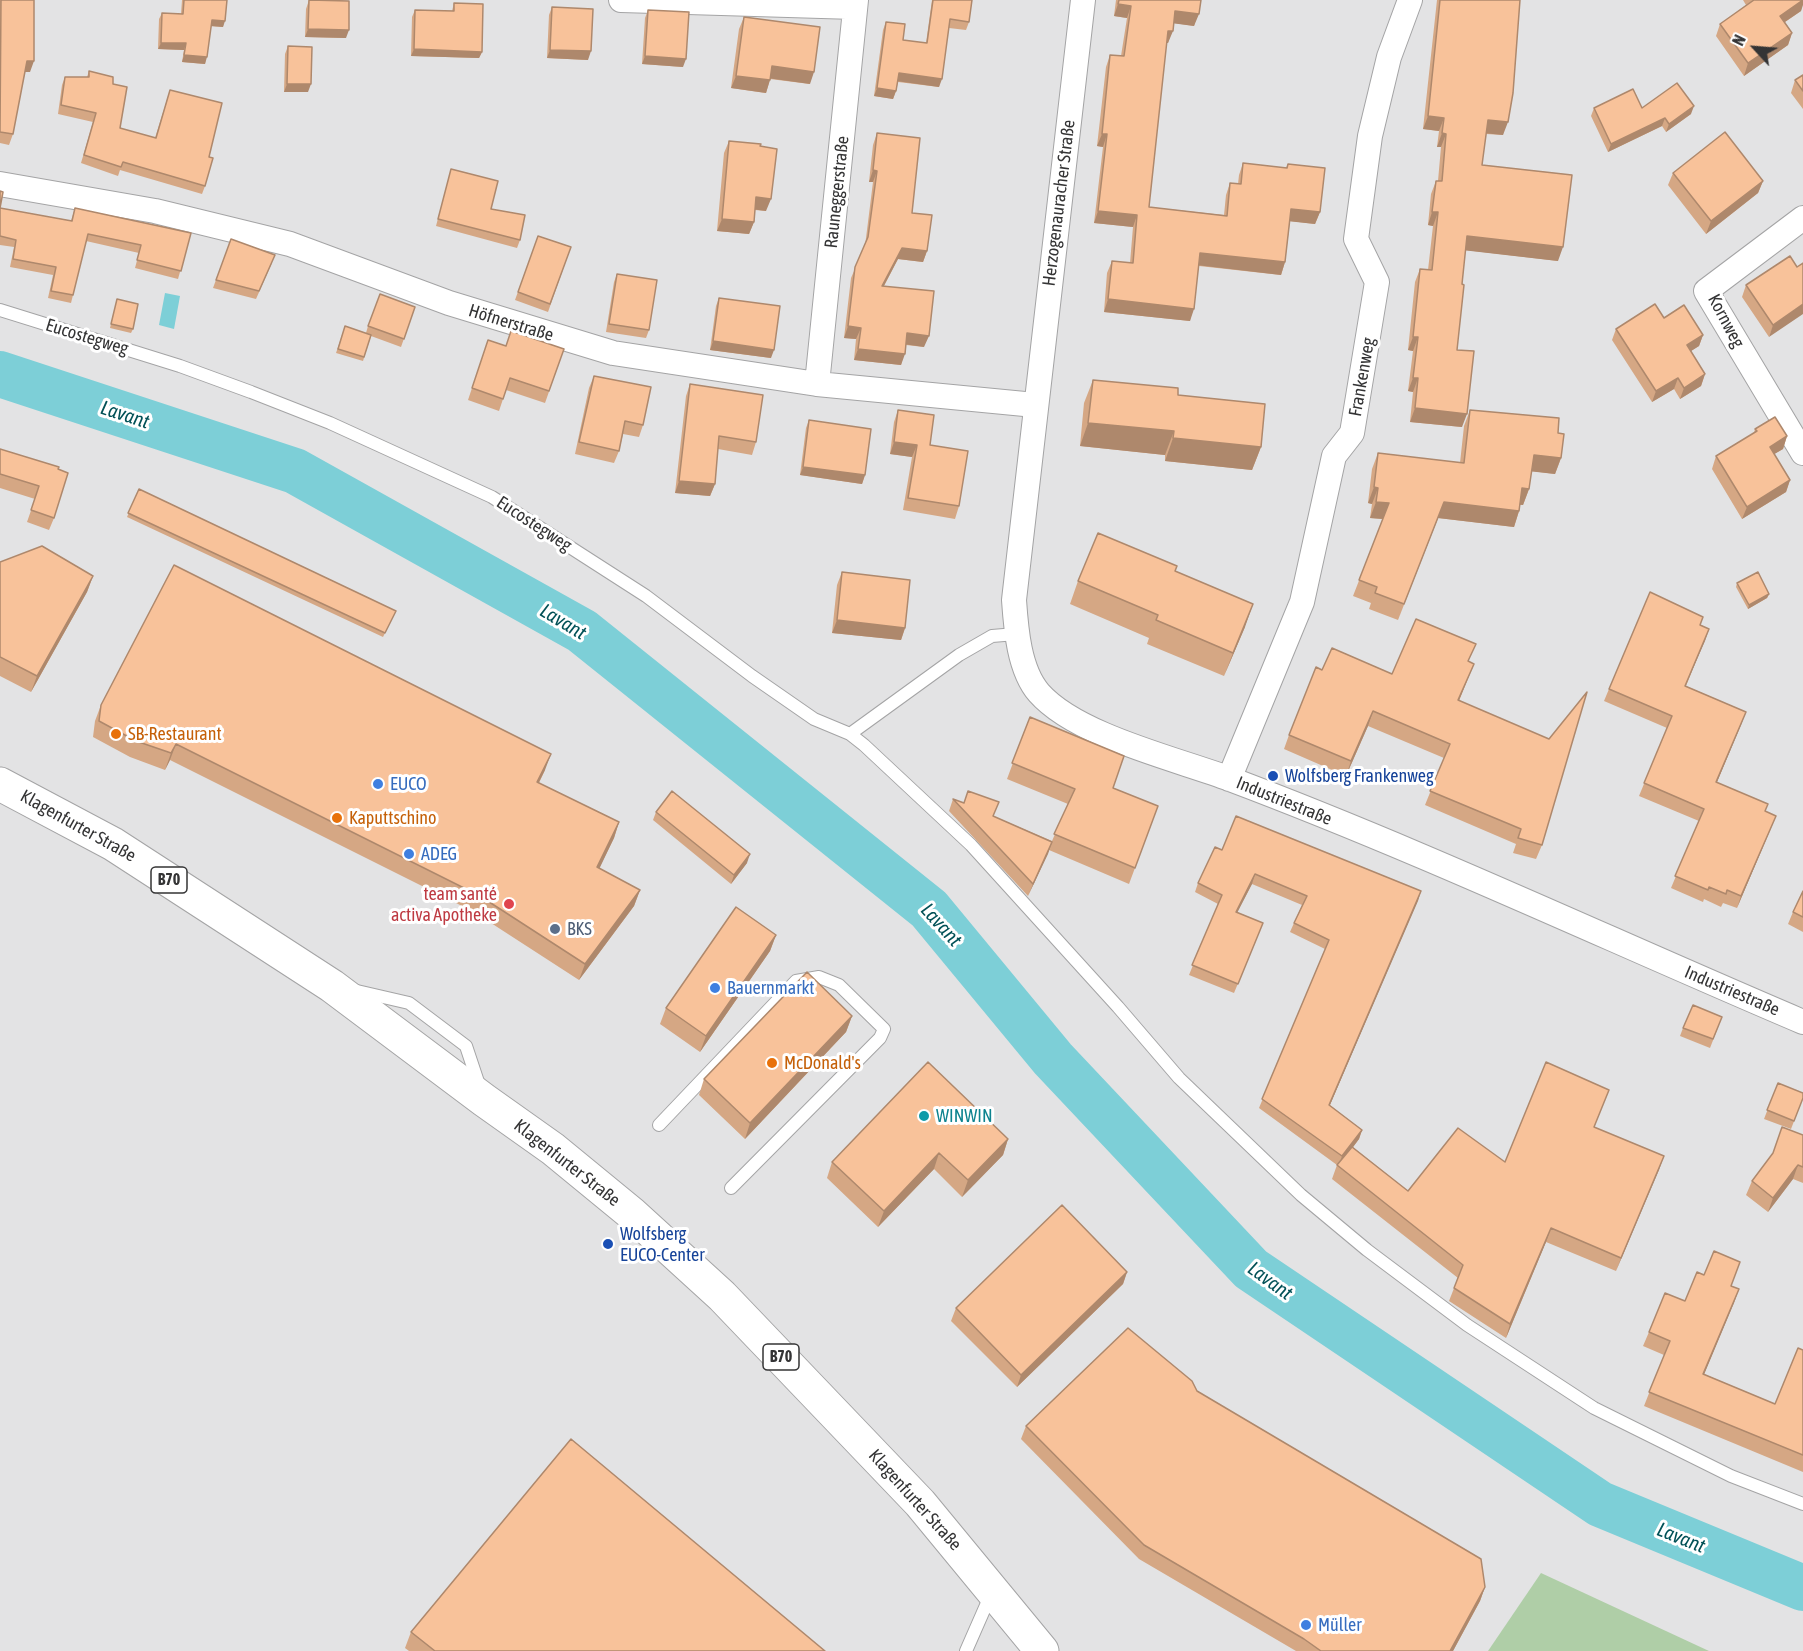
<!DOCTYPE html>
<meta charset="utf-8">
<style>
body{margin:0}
#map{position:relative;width:1803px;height:1651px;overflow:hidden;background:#e3e3e4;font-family:"Asap Condensed",sans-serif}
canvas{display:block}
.north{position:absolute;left:1725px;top:18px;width:60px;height:60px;-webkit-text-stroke:4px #fff;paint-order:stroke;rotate:296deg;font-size:16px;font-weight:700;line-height:24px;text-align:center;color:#343435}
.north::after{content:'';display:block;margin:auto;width:21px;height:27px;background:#343435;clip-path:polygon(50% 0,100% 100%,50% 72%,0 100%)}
</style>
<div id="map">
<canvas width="1803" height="1651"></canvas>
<div class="north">N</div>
</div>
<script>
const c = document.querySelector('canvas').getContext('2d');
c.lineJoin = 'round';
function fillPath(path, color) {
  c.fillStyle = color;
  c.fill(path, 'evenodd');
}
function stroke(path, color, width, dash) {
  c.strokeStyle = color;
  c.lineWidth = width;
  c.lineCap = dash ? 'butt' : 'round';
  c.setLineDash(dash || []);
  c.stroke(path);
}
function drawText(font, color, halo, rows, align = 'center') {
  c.font = font + ' "Asap Condensed",sans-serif';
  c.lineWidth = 6;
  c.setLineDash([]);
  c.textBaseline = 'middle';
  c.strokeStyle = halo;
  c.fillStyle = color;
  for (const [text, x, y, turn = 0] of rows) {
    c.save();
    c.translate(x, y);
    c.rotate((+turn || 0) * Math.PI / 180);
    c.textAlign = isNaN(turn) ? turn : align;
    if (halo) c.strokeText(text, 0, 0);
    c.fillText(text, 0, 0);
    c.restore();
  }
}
fillPath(new Path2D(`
 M1541,1573L1709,1651H1488Z`), '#afcea7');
fillPath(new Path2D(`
 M165,293L180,296L174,329L159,325Z`), '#7dcfd7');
stroke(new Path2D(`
 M0,374L295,471L582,631L929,909L1053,1059L1251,1269L1600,1504L1803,1588`), '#7dcfd7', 46);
const service = new Path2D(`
 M0,310L180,366L251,392L330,423L492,497L646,596L752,676L814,719L850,734L864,745L971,845L1118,1007L1179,1078L1301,1195L1367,1250L1467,1325L1594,1408L1731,1476L1803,1504
 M850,734L959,655L992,636L1016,634
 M357,991L409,1003L466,1046L480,1088
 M659,1125L796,981L819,977L839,985L884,1029L880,1038L731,1188
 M966,1651L991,1594`);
const minor = new Path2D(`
 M621,0L855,7
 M1083,0L1014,600C1016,629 1019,670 1039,693C1077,736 1177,759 1230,779C1424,852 1612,941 1803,1022
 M0,184L155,211L290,244L449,303L613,353L817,384L1035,405
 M1803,218L1706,291L1803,453
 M817,384L856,0
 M1229,779L1302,602L1334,456L1352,433L1377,282L1356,239L1370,136L1389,57L1410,0`);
const primary = new Path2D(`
 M0,784L113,844L332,986L484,1100L553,1149L631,1213L722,1296L920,1503L1042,1651`);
stroke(service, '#a4a4a5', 14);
stroke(minor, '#a4a4a5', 26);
stroke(primary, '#a4a4a5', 35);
stroke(service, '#fff', 12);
stroke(minor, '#fff', 24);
stroke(primary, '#fff', 33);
fillPath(new Path2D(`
 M0,0H34L30,72H25L13,134L9,145L0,143Z
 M182,0H227L223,27L211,26L205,64L182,62L184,50L158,49L159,19L162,13L181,14Z
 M309,0L346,38L305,37L306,9Z
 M932,0H972L969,22L966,30L949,28L939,87L898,82L896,91L893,99L874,96L883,30L886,22L903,40L926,43Z
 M1116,0H1201L1194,26L1174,23L1168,43H1166L1149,207L1224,215L1226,195L1230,183L1238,184L1239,175L1243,163L1286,168L1288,164L1320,212L1315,224L1290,221L1285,262L1281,275L1199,266L1190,321L1104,312L1107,273L1112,261L1130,263L1133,227L1094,223L1103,147L1097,146L1106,67L1110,55L1121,56L1127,18L1114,16Z
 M1437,0H1520L1503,135L1486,134L1482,165L1558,261L1465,250L1457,350L1462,427L1410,422L1413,392L1408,391L1413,351L1408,350L1415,282L1420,269L1428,270L1433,226L1428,225L1431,194L1436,181H1438L1441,147H1437L1439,131L1423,129Z
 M1743,0H1803L1801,11L1785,22L1792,33L1788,45L1744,76L1716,36L1720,24L1746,5Z
 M454,3L482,52L479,58L411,56L412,17L415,10L452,11Z
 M552,7L588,60L547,58L549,15Z
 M648,10L683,67L642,64L645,18Z
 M744,17L810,84L770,79L766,93L731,88L739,29Z
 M288,46L308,92H284L285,54Z
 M89,71L113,84L120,128L155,138L170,90L209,157L205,186L202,194L120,170L118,176L81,163L93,122L58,114L62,85L65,77H87Z
 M1803,75V109L1791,93L1795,80Z
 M1594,108H1642L1691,114L1666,132L1662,126L1608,152L1591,116Z
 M877,133L912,213L927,251L923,262L898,259L884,286L924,347L906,345L901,365L854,360L856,339L844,338L851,278L865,246L873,182H869L873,145Z
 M729,141L760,146L766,211L755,210L754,222L749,234L717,231L724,153Z
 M451,169L520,240L517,248L436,226Z
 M1673,173L1763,181L1758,193L1706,234L1668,185Z
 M0,191V208L71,221L75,208L191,233L178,279L135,268L139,253L86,241L73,295L71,303L48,298L53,275L10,267L14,247L0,245Z
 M538,236L571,247L548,312L515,300Z
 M231,239L272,263L256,299L213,288Z
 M1797,267L1769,337L1742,297L1746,285Z
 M617,274L649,330L646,338L606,332L614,282Z
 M719,298L771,358L710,350L716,306Z
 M117,299L133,329L131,333L110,328Z
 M415,307L401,347L371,336L363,361L336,353L345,326L366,333L368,326Z
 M1664,318L1703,335L1699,346L1691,351L1705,374L1701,386L1680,399L1674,389L1652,402L1612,340L1616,329Z
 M488,340L506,346L564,349L545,403L506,390L499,411L468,400Z
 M594,376L643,425L639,437L623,434L619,451L614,463L575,454L589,388Z
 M1093,380L1261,447L1252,470L1165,461V455L1080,446L1084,403Z
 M690,384L756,442L752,455L718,449L715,484L710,496L675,493L686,396Z
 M898,410L930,445L959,506L955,519L903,510L912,457L890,454L894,422Z
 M1470,410L1558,433L1561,458L1555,474L1531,471L1529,489L1523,505H1520L1519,511L1514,527L1438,518L1398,620L1369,609L1371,603L1353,596L1383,519L1370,518L1372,504L1368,503L1372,469L1378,453L1460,463L1464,426Z
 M809,420L865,475L862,484L800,475L806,428Z
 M1755,429L1787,436L1783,449L1774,454L1790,480L1786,492L1742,519L1712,469L1716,456L1754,433Z
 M0,449L58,470L54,518L49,530L27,522L35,499L0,488Z
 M139,489L396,611L383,637L127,517Z
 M0,562L93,576L87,592L31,692L0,676Z
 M1175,571L1245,627L1224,676L1147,644L1149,638L1070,604L1078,581Z
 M842,572L905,628L901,640L832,633L837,585Z
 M1737,583L1769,594L1767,598L1748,609L1736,587Z
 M1701,625L1709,629L1686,686L1746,712L1717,782L1766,811L1771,828L1737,908L1723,903L1721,907L1704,899L1703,902L1671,888L1699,821L1639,796L1667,728L1604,701L1609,689Z
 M1469,662L1474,664L1459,701L1542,845L1536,859L1513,853L1516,844L1425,805L1444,758L1368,726L1346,776L1284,749L1289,735L1322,670L1392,674Z
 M101,705L545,770L539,783L619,822L614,838L599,868L640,890L634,906L579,980L474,912L170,760L165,770L130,757L93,737L95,721Z
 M1030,717L1113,788L1158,806L1129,884L1049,850L1028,896L949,811L953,799L1052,841L1068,804L1007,779Z
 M656,812L747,863L731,884L653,820Z
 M1222,850L1421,891L1330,1105L1362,1130L1359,1139L1353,1147L1408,1191L1505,1162L1609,1090L1594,1127L1664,1156L1616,1271L1546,1242L1506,1338L1449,1301L1458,1278L1332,1179L1337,1165L1259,1108L1325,949L1290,932L1302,905L1252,884L1237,912L1263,923L1234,993L1189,975L1218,904L1195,892L1198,883Z
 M1803,891V932L1788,924L1793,912Z
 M776,935L770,951L700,1052L660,1024L666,1008Z
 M852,1016L846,1032L745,1139L699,1095L704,1079Z
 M1719,1025L1710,1048L1680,1036L1683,1028Z
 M1778,1083L1803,1098L1791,1129L1764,1119Z
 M1803,1135V1183L1793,1179L1768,1212L1746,1195L1752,1181Z
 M1008,1139L1003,1155L962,1197L934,1169L878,1227L827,1178L832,1162Z
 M1127,1272L1123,1284L1017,1387L951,1321L956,1308Z
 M1731,1286L1739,1289L1704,1374L1775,1404L1803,1350V1472L1644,1406L1664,1355L1643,1346L1649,1332L1685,1301Z
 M1197,1391L1485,1587L1480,1601L1453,1651H1296L1139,1559L1021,1439L1026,1426Z
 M411,1632L825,1651H409L405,1648Z`), '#d5a784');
fillPath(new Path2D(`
 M1803,0V5L1801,11L1776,28L1780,16Z
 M1118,4L1131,6L1127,18L1114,16Z
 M1175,11L1199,14L1194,26L1171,23Z
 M212,20L225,21L223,27L210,26Z
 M308,29L349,30L346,38L305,37Z
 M1168,31H1173L1168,43H1163Z
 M1792,33L1788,45L1744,76L1748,63Z
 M161,43H186L184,50L158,49Z
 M414,49L482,52L479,58L411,56Z
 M550,50L591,51L588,60L547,58Z
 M184,55L207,57L205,64L182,62Z
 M645,56L686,59L683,67L642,64Z
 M27,61H34L30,72H24Z
 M772,66L814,72L810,84L767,78Z
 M899,73L942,79L939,87L896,81Z
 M736,76L770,80L766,93L731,88Z
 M287,84H311L308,92H284Z
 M877,88L896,91L893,99L874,96Z
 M1694,106L1691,114L1666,132L1669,124Z
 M1428,116L1444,118L1439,131L1423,129Z
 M1665,118L1662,126L1608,152L1611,144Z
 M1488,120L1508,122L1503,135L1483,133Z
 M1442,133L1446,134L1441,147H1437Z
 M1102,134H1107L1103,147L1097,146Z
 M873,170L877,171L873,182H869Z
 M1763,181L1758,193L1706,234L1711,221Z
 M756,197L771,199L766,211L751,209Z
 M1291,209L1320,212L1315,224L1287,221Z
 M1098,211L1137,215L1133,227L1094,223Z
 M1432,212H1438L1433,226L1428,225Z
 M722,219L754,222L749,234L717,231Z
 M1467,236L1563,247L1558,261L1462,250Z
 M902,248L927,251L923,262L898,259L878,297L882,286Z
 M1200,253L1285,262L1281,275L1196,265Z
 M1108,299L1194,309L1190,321L1104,312Z
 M1803,304V314L1769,337L1773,325Z
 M848,326L861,328L856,339L844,338Z
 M907,333L929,336L924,347L903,344Z
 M1703,335L1699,346L1683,356L1687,345Z
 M1413,337H1418L1413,351L1408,350Z
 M713,341L774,350L771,358L710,350Z
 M858,349L905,354L901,365L854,360Z
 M1705,374L1701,386L1680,399L1684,388Z
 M1413,378H1418L1413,392L1408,391Z
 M1678,378L1674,389L1652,402L1656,391Z
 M1415,408L1467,414L1462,427L1410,422Z
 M1088,423L1174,431L1165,455L1080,446Z
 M1787,436L1783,449L1766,459L1770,447Z
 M1173,438L1261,447L1252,470L1165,461Z
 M894,442L917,445L912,457L890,454Z
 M1534,455L1561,458L1555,474L1528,471Z
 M803,467L865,475L862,484L800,475Z
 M1790,480L1786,492L1742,519L1747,507Z
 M679,481L715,484L710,496L675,493Z
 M1374,487L1378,488L1372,504L1368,503Z
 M1522,488L1529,489L1523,505L1516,504Z
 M1376,502L1389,503L1383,519L1370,518Z
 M1444,502L1519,511L1514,527L1438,518L1398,620Z
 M93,576L87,592L31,692L37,676Z
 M1769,594L1767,598L1748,609L1749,605Z
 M1253,604L1245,627L1224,676L1233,653Z
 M837,620L905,628L901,640L832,633Z
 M1709,629L1705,641L1680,698L1685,686Z
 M1474,664L1468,678L1453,715L1458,700Z
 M1373,711L1368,726L1346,776L1351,761Z
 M1746,712L1741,725L1712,794L1716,782Z
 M176,744L170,760L165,770L171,753Z
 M551,754L545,770L531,798L537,782Z
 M1776,816L1771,828L1737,908L1741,896Z
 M619,822L614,838L592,884L597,867Z
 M1052,842L1048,854L1028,896L1033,884Z
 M750,854L747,863L731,884L734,875Z
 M1255,874L1252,884L1233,921L1236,912Z
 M640,890L634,906L579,980L585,964Z
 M1421,891L1418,901L1326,1114L1329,1105Z
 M776,935L770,951L700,1052L706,1036Z
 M852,1016L846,1032L745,1139L750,1123Z
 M1362,1130L1359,1139L1339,1166L1342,1156Z
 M1008,1139L1003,1155L962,1197L968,1180Z
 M939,1153L934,1169L878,1227L884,1211Z
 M1664,1156L1659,1170L1616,1271L1621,1258Z
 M1798,1165L1793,1179L1768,1212L1773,1198Z
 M1551,1228L1546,1242L1506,1338L1510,1324Z
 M1127,1272L1123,1284L1017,1387L1021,1375Z
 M1739,1289L1734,1303L1698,1389L1703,1374Z
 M1485,1587L1480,1601L1453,1651H1450Z`), '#ae886c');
const building = new Path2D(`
 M1,0H34V61H27L13,134L0,132Z
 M184,0H227L225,21L212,20L207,57L184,55L186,43H161L162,13L183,14Z
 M309,0L349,1V30L308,29Z
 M933,0H972L969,22L950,19L942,79L899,73L896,91L877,88L886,22L905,24L903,40L927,43Z
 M1119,0H1201L1199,14L1175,11L1173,31H1168L1149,207L1227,216L1230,183L1241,184L1243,163L1287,168L1288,164L1325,168L1320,212L1291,209L1285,262L1200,253L1194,309L1108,299L1112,261L1133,263L1137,215L1098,211L1107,134H1102L1110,55L1124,56L1131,6L1118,4Z
 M1440,0H1520L1513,93L1508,122L1488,120L1482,165L1572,175L1563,247L1467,236L1462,284L1464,285L1457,350L1474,351L1467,414L1415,408L1418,378H1413L1418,337H1413L1420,269L1432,270L1438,212H1432L1436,181H1442L1446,134L1442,133L1444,118L1428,116Z
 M1754,0H1803L1780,16L1792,33L1748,63L1720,24Z
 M454,3L483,4L482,52L414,49L415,10L454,11Z
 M552,7L593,9L591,51L550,50Z
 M648,10L689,12L686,59L645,56Z
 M744,17L820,27L814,72L772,66L770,80L736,76Z
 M288,46L312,47L311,84H287Z
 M89,71L113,77V84L127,87L120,128L156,138L170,90L222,103L209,157L213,158L205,186L123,162L121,167L84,155L96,113L61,105L65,77H89Z
 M1803,75V91L1795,80Z
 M1677,83L1694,106L1669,124L1665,118L1611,144L1594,108L1633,89L1642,108Z
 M1725,132L1763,181L1711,221L1673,173Z
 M877,133L920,138L912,213L932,215L927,251L902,248L882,286L934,291L929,336L907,333L905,354L858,349L861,328L848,326L855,267L868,237L877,171L873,170Z
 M729,141L761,144L760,146L777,149L771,199L756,197L754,222L722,219Z
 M451,169L498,181L491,209L525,215L520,240L438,219Z
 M0,191L3,192L0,208L72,221L75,208L191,233L181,271L137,260L141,245L88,234L73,295L51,291L56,267L13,259L16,240L0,236Z
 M538,236L571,247L550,304L518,292Z
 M231,239L275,255L259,291L216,280Z
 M1790,256L1797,267L1803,263V304L1773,325L1746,285Z
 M617,274L657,280L649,330L609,324Z
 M380,294L415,307L404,339L368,326Z
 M719,298L780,306L774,350L713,341Z
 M117,299L138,304L133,329L111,324Z
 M1655,304L1664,318L1684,305L1703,335L1687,345L1705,374L1684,388L1678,378L1656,391L1616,329Z
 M345,326L371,335L364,357L338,349Z
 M511,331L564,349L549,391L510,378L503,399L472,388L488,340L506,346Z
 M594,376L651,387L643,425L625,421L619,451L579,442Z
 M1093,380L1178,388V395L1265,404L1261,447L1173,438L1174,431L1088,423Z
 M690,384L763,395L756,442L719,436L715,484L679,481Z
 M898,410L934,415L930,445L968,451L959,506L908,498L917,445L894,442Z
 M1470,410L1559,418L1558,433L1564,434L1561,458L1534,455L1529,489L1522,488L1519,511L1444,502L1404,604L1375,593L1377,587L1359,580L1389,503L1376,502L1378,488L1374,487L1378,453L1464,463Z
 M1775,417L1787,436L1770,447L1790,480L1747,507L1716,456L1757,431L1755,429Z
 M809,420L871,429L865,475L803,467Z
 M0,449L59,467L58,469L68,473L54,518L31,510L39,486L0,474Z
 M139,489L396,611L385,633L128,513Z
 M1098,533L1177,566L1175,571L1253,604L1233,653L1156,620L1158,615L1078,581Z
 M42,546L93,576L37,676L0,657V562Z
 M174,565L551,754L537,782L619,822L597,867L640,890L585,964L480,896L176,744L171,753L136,741L99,721L101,705Z
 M842,572L910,580L905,628L837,620Z
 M1758,572L1769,594L1749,605L1737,583Z
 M1650,592L1703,617L1700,625L1709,629L1685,686L1746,712L1716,782L1768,804L1765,811L1776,816L1741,896L1727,890L1726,894L1709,887L1708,890L1675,876L1704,809L1644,783L1672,716L1609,689Z
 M1416,619L1476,644L1468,661L1474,664L1458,700L1549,739L1587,692L1542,845L1518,838L1521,829L1430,791L1450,744L1373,711L1351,761L1289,735L1316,667L1322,670L1332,648L1392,674Z
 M1030,717L1124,756L1113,788L1158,806L1135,868L1054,834L1075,789L1012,763Z
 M672,791L750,854L734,875L656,812Z
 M968,791L999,802L993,816L1052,842L1033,884L953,799L964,803Z
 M1236,816L1421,891L1329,1105L1362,1130L1342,1156L1262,1099L1329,940L1294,923L1307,896L1255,874L1236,912L1263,923L1238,984L1192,965L1222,895L1198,883L1215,847L1222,850Z
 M1803,891V917L1793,912Z
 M736,907L776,935L706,1036L666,1008Z
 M807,972L852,1016L750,1123L704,1079Z
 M1693,1005L1722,1017L1713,1039L1683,1028Z
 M928,1062L1008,1139L968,1180L939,1153L884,1211L832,1162Z
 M1546,1062L1609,1090L1594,1127L1664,1156L1621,1258L1551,1228L1510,1324L1454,1288L1463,1265L1337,1165L1352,1147L1408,1191L1458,1128L1505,1162Z
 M1778,1083L1803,1093V1098L1794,1121L1767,1110Z
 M1782,1127L1803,1135V1167L1798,1165L1773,1198L1752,1181L1773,1153Z
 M1062,1205L1127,1272L1021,1375L956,1308Z
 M1714,1251L1740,1262L1731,1286L1739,1289L1703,1374L1775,1404L1798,1348L1803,1350V1455L1649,1392L1670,1341L1649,1332L1665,1293L1685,1301L1697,1272L1704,1275Z
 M1128,1328L1192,1381L1197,1391L1481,1559L1485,1587L1450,1651H1321L1304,1639L1144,1545L1026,1426Z
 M571,1439L825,1651H435L411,1632Z`);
fillPath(building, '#f8c29a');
stroke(building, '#ae886c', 1.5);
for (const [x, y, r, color] of [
 [116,734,6,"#e8710a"],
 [1273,776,6,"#1a4fb4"],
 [378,784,6,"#3f7fe0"],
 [337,818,6,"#e8710a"],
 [409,854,6,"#3f7fe0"],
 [509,904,6,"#e0444e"],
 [555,929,6,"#5c6f8a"],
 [715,988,6,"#3f7fe0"],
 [772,1063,6,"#e8710a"],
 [924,1116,6,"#0f9aa8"],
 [608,1244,6,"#1a4fb4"],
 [1306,1625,6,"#3f7fe0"]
]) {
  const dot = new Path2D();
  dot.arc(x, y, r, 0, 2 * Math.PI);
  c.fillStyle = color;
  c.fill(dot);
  stroke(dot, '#fff', 2);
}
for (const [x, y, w] of [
 [169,880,36],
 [781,1357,36]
]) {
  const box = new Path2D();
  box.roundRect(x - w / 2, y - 13, w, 26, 4.5);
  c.fillStyle = '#fff';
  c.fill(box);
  stroke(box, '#343435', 1.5);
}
drawText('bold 16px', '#343435', null, [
 ["B70",169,880],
 ["B70",781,1357]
]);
drawText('18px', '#343435', '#fff', [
 ["Rauneggerstraße",837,192,-84],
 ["Herzogenauracher Straße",1059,203,-83],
 ["Kornweg",1726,321,62],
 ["Höfnerstraße",511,323,17],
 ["Eucostegweg",87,337,17],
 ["Frankenweg",1362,377,-80],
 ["Eucostegweg",534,524,33],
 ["Industriestraße",1284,801,22],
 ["Klagenfurter Straße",78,826,29],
 ["Industriestraße",1732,991,23],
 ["Klagenfurter Straße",567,1163,38],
 ["Klagenfurter Straße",915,1500,48]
]);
drawText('18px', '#c56008', '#fff', [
 ["SB-Restaurant",128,734],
 ["Kaputtschino",349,818],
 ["McDonald's",784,1063]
], 'left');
drawText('18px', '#164399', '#fff', [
 ["Wolfsberg Frankenweg",1285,776],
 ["Wolfsberg",620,1234],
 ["EUCO-Center",620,1255]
], 'left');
drawText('18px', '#366cbe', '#fff', [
 ["EUCO",390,784],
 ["ADEG",421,854],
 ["Bauernmarkt",727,988],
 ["Müller",1318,1625]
], 'left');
drawText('18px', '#be3a42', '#fff', [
 ["team santé",497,894],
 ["activa Apotheke",497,915]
], 'right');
drawText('18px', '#4e5e75', '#fff', [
 ["BKS",567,929]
], 'left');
drawText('18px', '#0d838f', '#fff', [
 ["WINWIN",936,1116]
], 'left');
drawText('italic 20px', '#025157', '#fff', [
 ["Lavant",125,415,18],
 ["Lavant",563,622,31],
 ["Lavant",941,925,48],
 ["Lavant",1270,1281,36],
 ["Lavant",1681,1538,22]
]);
</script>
